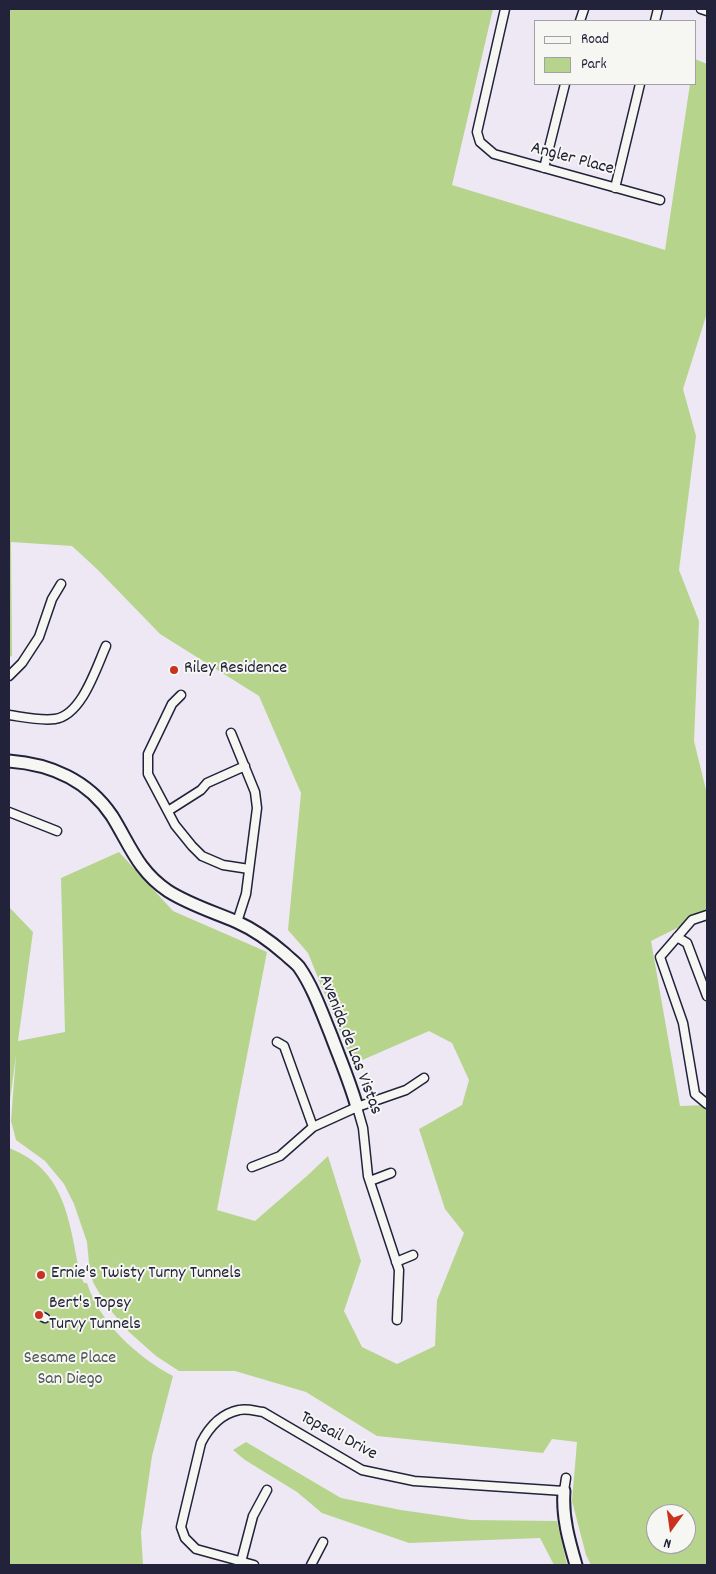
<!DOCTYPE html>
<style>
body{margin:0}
#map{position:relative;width:716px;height:1574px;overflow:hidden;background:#ede8f4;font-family:Dekko,sans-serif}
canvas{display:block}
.frame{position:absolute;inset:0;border:10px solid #22223b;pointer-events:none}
.legend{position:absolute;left:534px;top:20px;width:162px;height:65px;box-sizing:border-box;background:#f6f6f2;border:1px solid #a1a1a9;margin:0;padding:6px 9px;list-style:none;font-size:15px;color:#22223b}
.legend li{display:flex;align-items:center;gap:10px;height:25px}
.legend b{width:25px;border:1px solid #a1a1a9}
.north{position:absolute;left:646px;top:1504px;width:50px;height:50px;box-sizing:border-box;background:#f6f6f2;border:1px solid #a1a1a9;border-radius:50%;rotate:194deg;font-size:14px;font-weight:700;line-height:20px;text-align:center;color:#22223b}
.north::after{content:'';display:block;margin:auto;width:18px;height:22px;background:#c8321e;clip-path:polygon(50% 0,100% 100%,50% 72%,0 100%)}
</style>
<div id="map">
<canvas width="716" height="1574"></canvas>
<div class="frame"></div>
<ul class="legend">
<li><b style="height:6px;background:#f6f6f2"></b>Road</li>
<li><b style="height:14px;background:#b7d48d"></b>Park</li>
</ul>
<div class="north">N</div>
</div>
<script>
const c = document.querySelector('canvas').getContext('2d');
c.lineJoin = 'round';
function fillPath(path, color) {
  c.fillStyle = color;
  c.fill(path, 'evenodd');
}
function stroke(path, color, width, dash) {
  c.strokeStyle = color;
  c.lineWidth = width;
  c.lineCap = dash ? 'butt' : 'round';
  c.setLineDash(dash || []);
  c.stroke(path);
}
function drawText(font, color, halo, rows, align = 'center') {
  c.font = font + ' Dekko,sans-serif';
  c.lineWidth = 4;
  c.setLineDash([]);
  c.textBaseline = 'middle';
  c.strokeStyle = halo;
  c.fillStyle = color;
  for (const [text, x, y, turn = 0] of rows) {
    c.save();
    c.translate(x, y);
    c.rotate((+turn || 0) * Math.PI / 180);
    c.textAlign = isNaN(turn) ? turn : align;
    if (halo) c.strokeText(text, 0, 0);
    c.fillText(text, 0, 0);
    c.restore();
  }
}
fillPath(new Path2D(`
 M9,9H493L452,185L665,250L690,84H695V59L707,64V313L683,389L696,436L679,570L699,621L694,741L707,794V913L651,941L680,1106L707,1105V1565H591L586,1555L572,1501L577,1442L552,1439L543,1453L377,1436L306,1392L235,1371H179L156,1356L129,1332L107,1306L94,1284L90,1274L87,1242L74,1204L64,1184L45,1161L16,1140L11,1121L16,1055L9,1108V907L33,932L18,1041L65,1032L61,878L119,852L173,911L267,952L217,1210L255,1221L308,1175L328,1156L361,1261L344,1311L362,1347L397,1364L435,1346L437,1300L464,1233L445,1209L419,1129L462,1105L469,1080L452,1043L429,1031L353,1064L308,953L288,930L301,793L259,696L160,634L98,570L72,546L11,542L12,656L9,657ZM656,1514H686V1544H656Z
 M9,1148C66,1170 69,1221 80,1274L84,1283H87C99,1322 137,1357 173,1376L152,1456L141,1532L143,1565H9Z
 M246,1442L341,1498L401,1510L470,1520L557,1521L567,1565H554L540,1538L409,1543L322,1513L297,1492L245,1460L233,1450Z`), '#b7d48d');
const street = new Path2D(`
 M505,9L477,132L480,142L494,154L660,200
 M701,9L707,11
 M580,21L584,9
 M655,21L658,9
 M544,168L565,84
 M615,188L640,84
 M9,676L22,663L39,637L52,599L61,584
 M181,695L172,704L148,754V774L175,825L192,846L202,856L223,865L249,869
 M9,715C23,717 40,721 55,719C82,715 96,668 106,646
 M231,733L255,792L257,808L246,894L237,922
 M168,811L201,790L207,783L245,766
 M9,812L57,831
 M707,915L692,920L660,957L683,1023L695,1094L707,1104
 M677,937L687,943L707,996
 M277,1042L284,1046L313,1127
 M357,1107L363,1128L368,1176L399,1270L397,1320
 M252,1167L280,1156L313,1127L357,1107L406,1090L424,1078
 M370,1181L391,1173
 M396,1262L413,1255
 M43,1317L45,1318
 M241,1562L253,1516L267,1490
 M254,1565L196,1549L185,1538L181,1527L201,1443C209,1427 220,1414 239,1410C247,1408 255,1411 263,1412L362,1470L414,1481L564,1491L566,1478
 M311,1565L323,1542`);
const secondary = new Path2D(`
 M9,761C50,764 88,780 112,816C130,845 138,871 168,891C190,905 214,912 237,922C255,930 270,941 285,954C289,958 295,962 299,967C313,987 322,1013 331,1035C340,1059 350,1082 357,1107
 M564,1491C562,1517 569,1541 576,1565`);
stroke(street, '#22223b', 11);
stroke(secondary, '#22223b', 15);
stroke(street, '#f6f6f2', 8);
stroke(secondary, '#f6f6f2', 11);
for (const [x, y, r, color] of [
 [174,670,5,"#c8321e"],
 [41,1275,5,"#c8321e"],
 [39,1315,5,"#c8321e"]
]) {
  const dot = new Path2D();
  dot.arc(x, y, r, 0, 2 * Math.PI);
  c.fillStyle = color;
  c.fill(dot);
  stroke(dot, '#f6f6f2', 2);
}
drawText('18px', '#22223b', '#f6f6f2', [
 ["Angler Place",572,160,15],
 ["Avenida de Las Vistas",349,1045,69],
 ["Topsail Drive",338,1437,28]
]);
drawText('18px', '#22223b', '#f6f6f2', [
 ["Riley Residence",184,670],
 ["Ernie's Twisty Turny Tunnels",51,1275],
 ["Bert's Topsy",49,1305],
 ["Turvy Tunnels",49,1326]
], 'left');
drawText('18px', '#4f5754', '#f6f6f2', [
 ["Sesame Place",70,1360],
 ["San Diego",70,1381]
]);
</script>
